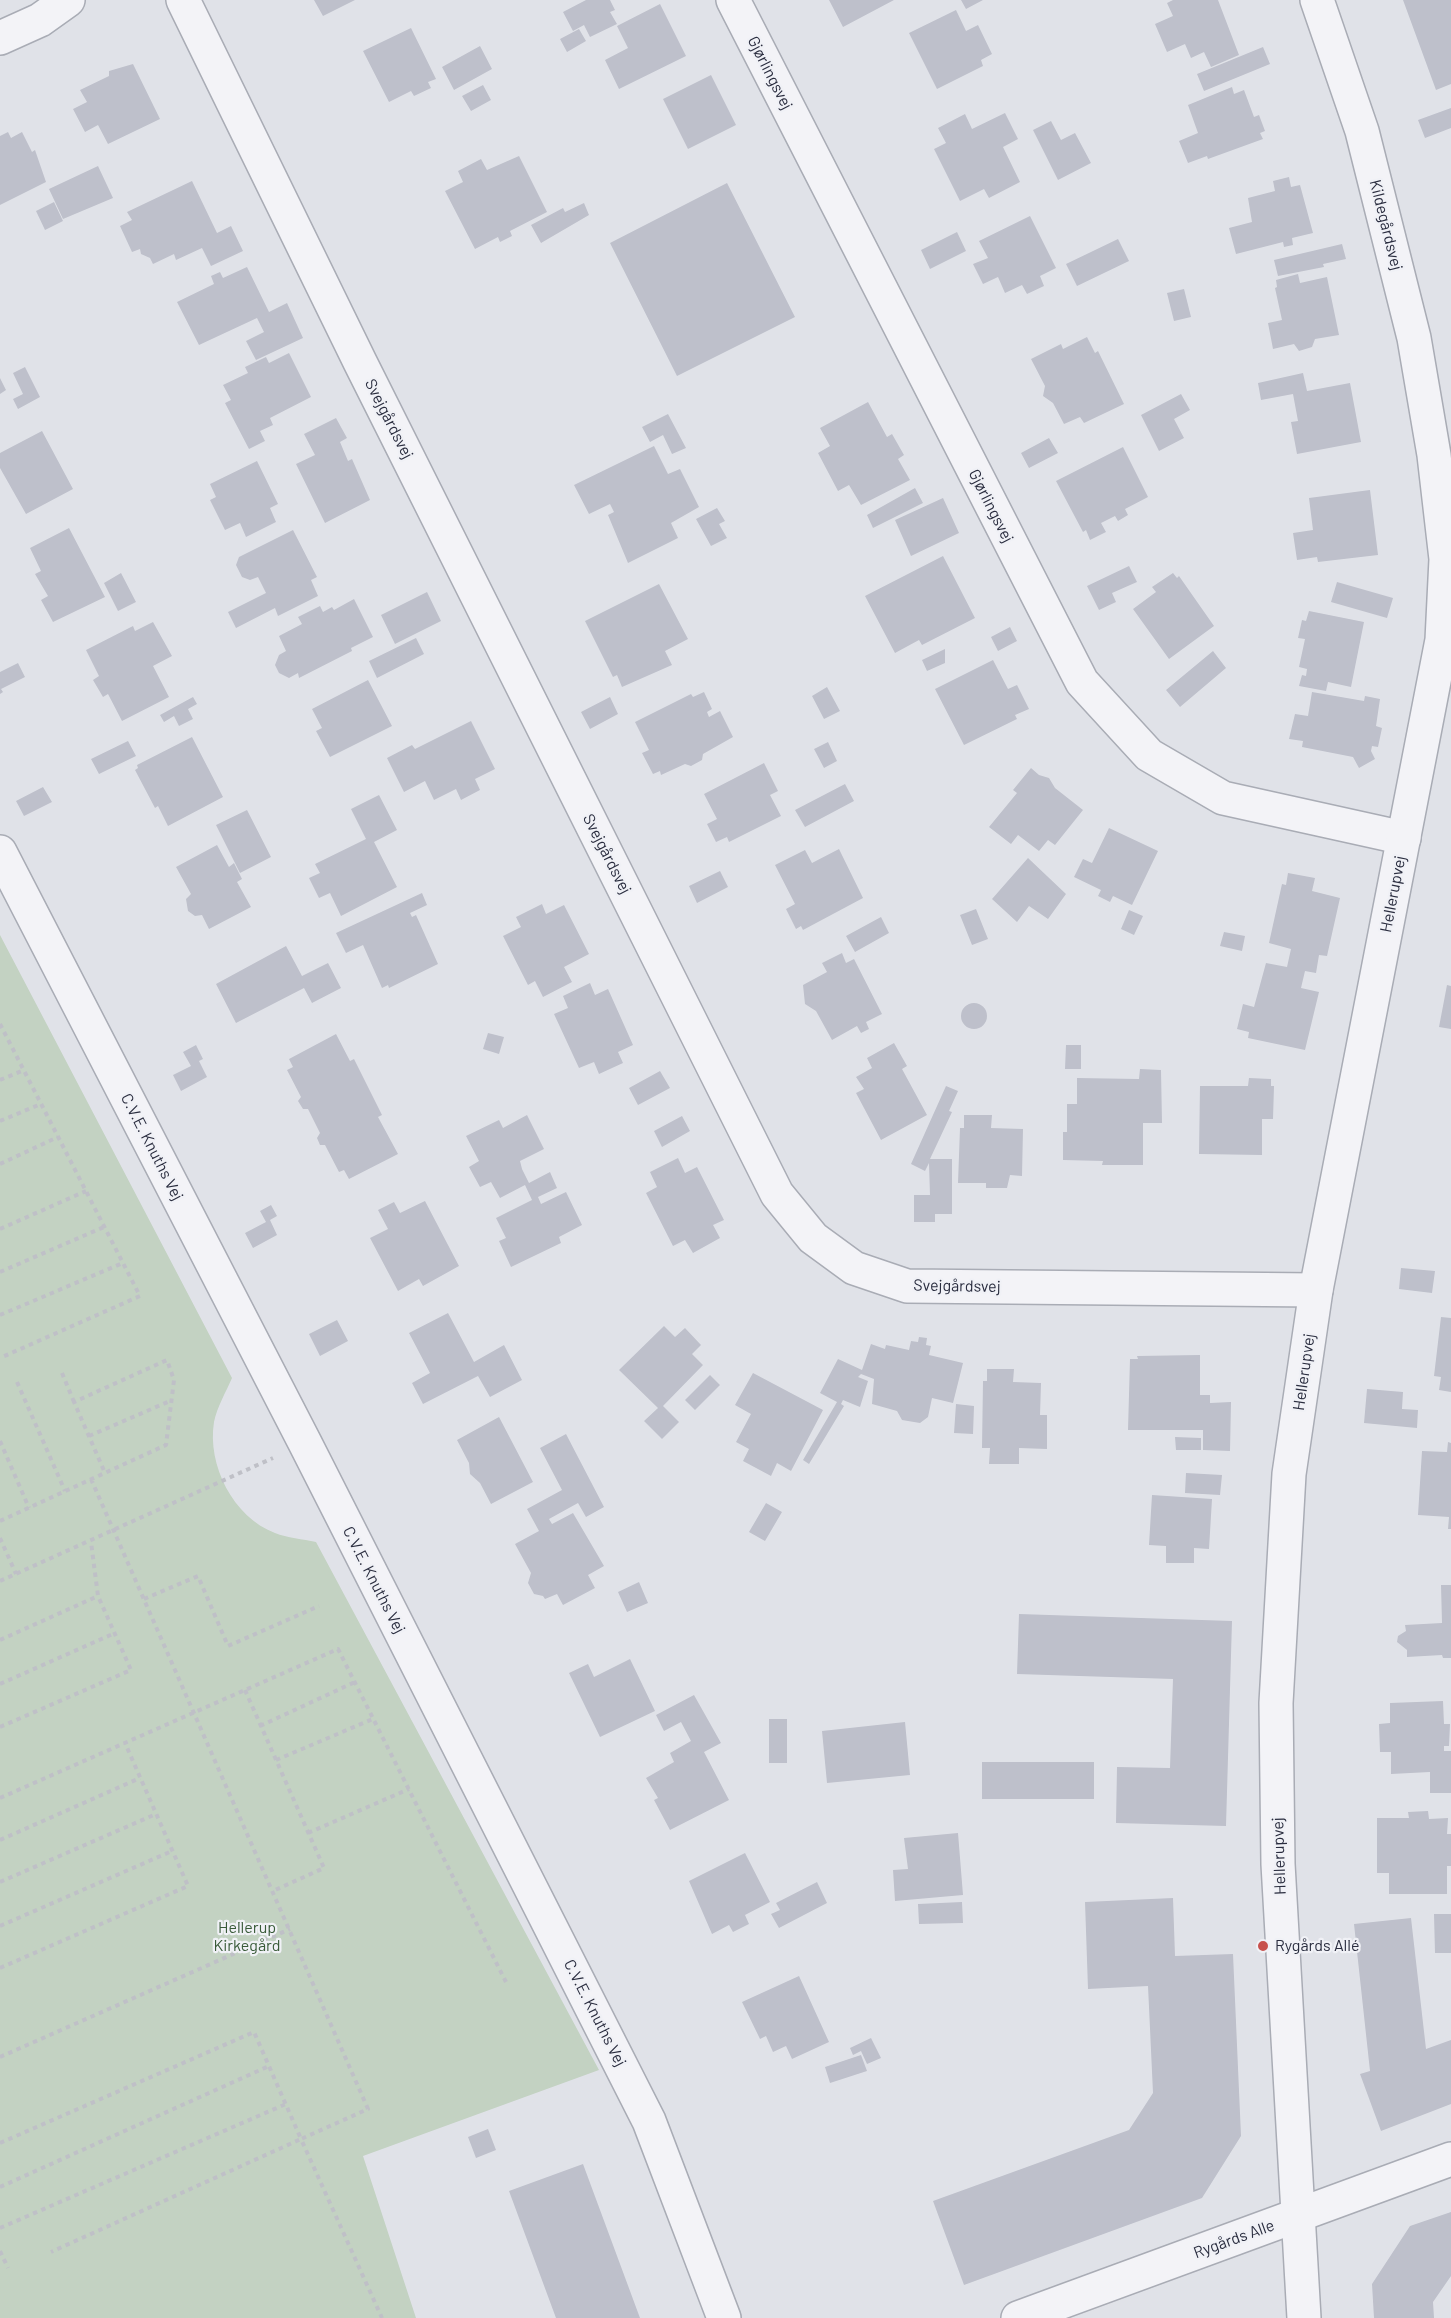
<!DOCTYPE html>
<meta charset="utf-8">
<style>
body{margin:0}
canvas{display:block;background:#e0e2e8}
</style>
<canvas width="1451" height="2318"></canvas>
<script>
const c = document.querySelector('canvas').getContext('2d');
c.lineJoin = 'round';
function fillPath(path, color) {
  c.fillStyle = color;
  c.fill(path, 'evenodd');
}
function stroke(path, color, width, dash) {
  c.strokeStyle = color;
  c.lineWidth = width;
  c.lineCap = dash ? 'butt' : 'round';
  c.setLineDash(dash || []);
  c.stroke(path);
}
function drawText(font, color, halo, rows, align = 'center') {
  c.font = font + ' Barlow,sans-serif';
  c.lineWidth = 4.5;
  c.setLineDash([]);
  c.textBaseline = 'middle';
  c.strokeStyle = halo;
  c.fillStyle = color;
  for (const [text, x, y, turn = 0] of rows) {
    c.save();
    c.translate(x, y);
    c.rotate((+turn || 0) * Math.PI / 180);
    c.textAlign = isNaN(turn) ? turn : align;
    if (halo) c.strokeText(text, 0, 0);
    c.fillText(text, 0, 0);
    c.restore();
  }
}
fillPath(new Path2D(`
 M0,935L232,1378C226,1392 217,1407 214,1422C207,1465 233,1517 275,1533C287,1538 303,1539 316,1542L599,2070L363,2156L416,2318H0Z`), '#c3d2c2');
fillPath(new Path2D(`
 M314,0H355L323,16Z
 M586,0H610L615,10L610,12L617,24L590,37L584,25L573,31L563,12Z
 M829,0H894L843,27Z
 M961,0H983L966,9Z
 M1173,0H1218L1239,55L1211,67L1204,52L1191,58L1185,44L1167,52L1155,24L1173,16L1167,3Z
 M1403,0H1451V84L1436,90Z
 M660,4L686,56L619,89L605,60L628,48L617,26Z
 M956,10L966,31L978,25L992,54L981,60L983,66L937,89L909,33Z
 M411,28L436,79L428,82L431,88L414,96L411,91L389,102L363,51Z
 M579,29L586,41L567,52L560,39Z
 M480,46L492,69L454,90L442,67Z
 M1263,47L1270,64L1204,91L1197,74Z
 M133,64L160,119L108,144L98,125L85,132L73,109L87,102L80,90L109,76V71Z
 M711,75L736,125L688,149L663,99Z
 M483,85L491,100L471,111L462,96Z
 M1232,87L1234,94L1244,90L1254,117L1259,115L1265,131L1260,133L1263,139L1208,159L1207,156L1188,163L1179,141L1198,133L1188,105Z
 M1451,108V128L1425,138L1418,120Z
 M1005,113L1018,139L1003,147L1020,182L989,198L984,189L960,201L934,149L946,143L938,128L965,114L972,129Z
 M1051,121L1061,140L1075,133L1091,163L1058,180L1033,130Z
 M8,132L11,138L22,132L32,152L35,150L46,182L0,205V136Z
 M519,156L547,212L510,231L512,236L500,242L498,237L475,249L445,191L463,182L458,171L481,159L487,170Z
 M98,166L113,198L63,219L49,189Z
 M1289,177L1291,187L1300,185L1313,233L1292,238L1293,245L1284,247L1283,242L1236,254L1229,228L1252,222L1248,198L1275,191L1273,181Z
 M192,181L217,233L231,226L243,251L211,266L202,248L176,260L174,254L153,264L150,258L141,254L140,249L132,252L120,226L132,220L127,212Z
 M727,183L795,317L677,376L610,243Z
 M54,202L63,221L45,230L36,211Z
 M584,203L589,215L541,243L531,225L563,208L565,212Z
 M1030,216L1056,268L1040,276L1044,286L1027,294L1022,285L1005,293L998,277L983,284L973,264L988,258L979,241Z
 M957,232L966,251L930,269L921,250Z
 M1118,239L1129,261L1077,286L1066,264Z
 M1342,244L1346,259L1323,264L1324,267L1278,276L1274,260Z
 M247,267L269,312L287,303L303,338L256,360L246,341L264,332L257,318L199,345L177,302L214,284L211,276L220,272L223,278Z
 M1298,274L1300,283L1327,277L1339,335L1315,339L1312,347L1299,351L1294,344L1273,349L1268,323L1282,320L1275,288L1277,287L1276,280Z
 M1184,289L1191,317L1174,321L1167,293Z
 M1087,337L1095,353L1098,351L1124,404L1084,423L1080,417L1064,424L1053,403L1043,396L1045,386L1031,359L1061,344L1063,349Z
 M289,353L311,397L270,418L273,425L260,431L265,441L249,449L225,403L231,400L223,385L248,373L245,367L266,357L269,363Z
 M25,367L40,397L18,409L13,399L23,394L13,373Z
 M1303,373L1307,391L1350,383L1361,442L1297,454L1291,422L1298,421L1293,394L1261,400L1258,383Z
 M0,378L6,390L0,394Z
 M1181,394L1190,410L1174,419L1184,438L1159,451L1141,415Z
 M868,402L887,437L892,434L904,455L898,459L910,480L861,505L849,485L838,491L818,453L830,446L820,428Z
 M668,414L686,448L672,454L663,435L650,442L642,427Z
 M336,418L347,438L340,442L348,461L352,459L370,500L325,523L296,464L315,455L304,434Z
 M42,431L73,489L26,514L0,468V453Z
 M1049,438L1058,453L1029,468L1021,453Z
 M654,446L668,474L680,469L699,507L671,523L678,538L628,563L608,515L614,512L610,504L589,514L574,485Z
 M1123,447L1148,497L1125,509L1128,515L1118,521L1115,516L1101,523L1106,532L1090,540L1086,530L1083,532L1056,481Z
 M257,461L278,504L270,508L276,522L246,537L240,523L225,530L210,500L216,497L210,484Z
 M915,488L923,503L873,528L867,515Z
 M1370,490L1378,555L1318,562L1317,557L1297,560L1293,533L1313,530L1309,498Z
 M943,498L959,533L911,556L895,520Z
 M717,508L725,521L719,524L727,538L711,546L696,519Z
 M69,528L105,597L53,622L41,600L48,596L35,574L41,571L30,548Z
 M293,530L317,577L311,580L318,596L278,616L275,608L236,628L228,612L266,593L258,577L250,580L242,577L236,565L239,557Z
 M943,556L975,618L922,645L919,640L895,653L865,596Z
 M1129,566L1137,582L1112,593L1116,602L1099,610L1087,586Z
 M121,573L136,602L118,611L104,583Z
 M1173,573L1177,578L1179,576L1214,626L1169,659L1133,609L1156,592L1152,587Z
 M1337,582L1393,598L1387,618L1331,602Z
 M659,584L688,639L665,651L672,665L622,687L617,675L613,677L585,621Z
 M427,592L441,621L395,644L381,615Z
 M354,599L373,637L351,648L352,651L299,678L298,673L289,678L279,673L275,665L279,655L286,651L279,636L302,624L298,617L320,606L323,612L332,607L334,610Z
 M1309,611L1364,622L1351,687L1328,682L1326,691L1299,686L1302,675L1306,676L1307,669L1299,667L1305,639L1298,638L1302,620L1306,621Z
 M153,622L172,656L153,666L169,697L122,721L108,694L103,697L93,680L99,676L86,650L133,626L135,631Z
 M1010,627L1017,641L998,651L991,637Z
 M416,638L424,654L377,678L369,661Z
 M945,649V663L927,671L922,660Z
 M1213,651L1226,668L1180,707L1166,690Z
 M993,660L1008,689L1017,685L1029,709L1015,715L1017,719L964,745L935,689Z
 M18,663L25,677L1,689L3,692L0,694V672Z
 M368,680L392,726L330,757L316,731L322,728L312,709Z
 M827,687L840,711L824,719L812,696Z
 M704,692L712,709L707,712L709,717L720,711L733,737L703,754L702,760L691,766L685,764L661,775L660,771L653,774L642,753L649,750L635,722L691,694L693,697Z
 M1312,692L1364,701L1365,696L1380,699L1376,726L1382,728L1378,747L1372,746L1371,751L1375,759L1359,768L1353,757L1302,747L1303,741L1289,739L1295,714L1308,716Z
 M193,697L197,704L188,709L193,719L179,726L174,716L164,722L160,715Z
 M610,697L618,714L590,729L581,712Z
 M471,721L495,769L475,779L480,790L461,800L456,789L434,800L425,781L404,792L387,758L412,745L415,749Z
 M192,737L223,797L168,826L158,806L155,808L135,770L138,768L137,765Z
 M128,741L136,756L99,774L91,759Z
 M828,742L837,761L824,768L814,749Z
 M764,763L778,791L770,795L781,816L729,842L727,837L716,842L707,824L717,819L704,794Z
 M1031,768L1039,775L1049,778L1055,788L1083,810L1055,845L1048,840L1039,851L1018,835L1011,844L989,827L1017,793L1013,790Z
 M845,784L854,801L805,827L795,810Z
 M43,787L52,802L24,816L16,801Z
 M379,795L397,830L374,842L397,887L341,916L330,893L319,898L309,878L320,873L315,864L366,839L351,809Z
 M247,810L271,857L240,873L216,825Z
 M1109,828L1158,851L1132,905L1113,896L1110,902L1098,896L1101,890L1074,877L1083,859L1092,863Z
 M217,845L229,867L234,863L242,879L237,882L251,907L209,929L202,915L195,916L188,911L186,899L191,894L176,867Z
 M839,849L863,898L803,930L801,926L796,929L786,909L795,904L775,865L805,850L812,863Z
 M1028,858L1066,894L1048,919L1029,906L1017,922L992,899Z
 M720,871L728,887L697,903L689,886Z
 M1288,873L1315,878L1312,891L1340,898L1327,956L1319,955L1316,973L1305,971L1301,988L1319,992L1305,1050L1248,1038L1249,1032L1237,1029L1243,1004L1254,1007L1266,963L1287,967L1291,949L1269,943L1282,884L1286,885Z
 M422,893L427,905L410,913L412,917L416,915L438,964L389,988L388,985L382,988L363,945L346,953L336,933Z
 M542,904L546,914L564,905L589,954L564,967L572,982L543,997L535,981L528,985L503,936L521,927L516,917Z
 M976,909L988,939L972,945L960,915Z
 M1129,910L1143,916L1134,935L1121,929Z
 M881,917L889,933L855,952L846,936Z
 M1224,932L1245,936L1242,951L1220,946Z
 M286,946L302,976L328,963L341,988L312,1003L304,988L236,1023L216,984Z
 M842,953L846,963L854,959L882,1014L866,1022L869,1029L861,1033L857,1026L832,1040L816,1011L805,1004L803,985L827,972L822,963Z
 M590,983L595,995L608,989L633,1045L618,1052L623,1063L599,1074L594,1062L579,1068L554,1014L568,1008L563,996Z
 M1447,985L1451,986V1029L1439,1027Z
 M961 1016a13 13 0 1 1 26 0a13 13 0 1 1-26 0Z
 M488,1033L504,1037L499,1054L483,1049Z
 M336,1034L350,1061L354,1059L382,1115L378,1117L398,1154L349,1179L344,1170L339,1172L325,1145H320L317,1138L320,1133L308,1109H303L298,1101L301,1097L287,1070L293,1067L289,1059Z
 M894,1043L907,1066L902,1069L927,1115L881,1140L856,1093L864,1089L856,1077L872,1068L867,1058Z
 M196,1045L203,1059L199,1061L207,1077L181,1091L173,1075L191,1066L183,1052Z
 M1066,1045H1081V1069H1065Z
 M1140,1069L1161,1070L1162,1123H1143V1165H1102L1103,1161L1063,1160V1132H1067V1104H1077V1078L1139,1079Z
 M660,1071L670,1088L638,1105L629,1088Z
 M1249,1078L1271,1079V1086H1274L1273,1119H1262V1155L1199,1154L1200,1086H1248Z
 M946,1086L958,1091L949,1111L952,1112L930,1159H952V1214H935V1222H914V1195H930L929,1163L925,1171L911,1164Z
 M527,1115L544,1149L520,1161L522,1169L529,1183L550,1172L557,1188L538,1197L541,1204L566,1192L582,1225L559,1237L561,1243L511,1267L499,1241L506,1238L496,1218L532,1200L525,1185L500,1198L491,1182L480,1187L469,1167L479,1161L466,1136L499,1120L503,1128Z
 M964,1115H992L991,1128L1023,1129L1022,1176L1010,1175L1007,1188H986V1183H958L960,1128H964Z
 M682,1116L690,1131L662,1147L654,1131Z
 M678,1158L685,1173L697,1167L724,1220L713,1225L720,1238L693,1253L685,1240L673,1246L646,1193L657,1187L650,1172Z
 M425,1201L459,1266L423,1286L419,1279L398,1291L370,1238L388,1229L378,1210L394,1202L400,1213Z
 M271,1205L277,1216L270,1220L277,1235L253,1248L245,1233L266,1222L260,1211Z
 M1401,1268L1435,1271L1432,1293L1399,1289Z
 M448,1313L474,1362L504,1345L522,1380L490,1397L478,1376L423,1404L412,1383L430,1373L409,1333Z
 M1441,1317L1451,1318V1392L1439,1390L1441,1377L1434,1376Z
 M337,1320L348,1341L320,1356L309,1334Z
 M664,1326L675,1337L685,1328L701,1345L692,1354L703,1365L663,1406L679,1422L662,1439L644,1421L658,1408L619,1370Z
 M919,1337L927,1338L926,1345L931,1346L929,1355L963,1363L953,1403L932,1398L928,1417L920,1423L902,1420L897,1411L872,1404L874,1379L861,1374L858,1377L868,1381L860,1407L843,1400L841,1404L844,1406L809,1464L803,1460L837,1402L820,1393L838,1359L862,1370L871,1344L885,1349L886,1345L909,1350L911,1341L918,1342Z
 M1200,1355V1395H1210V1403L1231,1402L1230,1451L1203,1450V1430H1128L1130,1359H1138L1137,1356Z
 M987,1369H1014L1013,1382L1041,1383L1040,1415H1047V1449L1019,1448V1464H989L990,1448H982L983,1381H987Z
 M753,1373L823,1410L791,1471L777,1463L771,1476L743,1461L749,1449L736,1442L751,1414L735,1405Z
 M710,1375L720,1385L695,1410L685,1400Z
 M1367,1389L1403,1392L1402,1409L1418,1410L1417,1428L1364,1423Z
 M956,1404L974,1406L973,1434L954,1433Z
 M499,1417L533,1482L491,1504L480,1483L470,1474L469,1463L457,1440Z
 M566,1434L604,1507L586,1517L578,1503L549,1519L552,1524L573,1513L604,1566L588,1575L595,1588L563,1605L557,1594L545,1599L543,1596L534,1594L528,1583L531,1573L515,1544L539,1531L527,1509L562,1490L540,1448Z
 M1175,1437L1201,1438V1450H1176Z
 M1448,1442L1451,1443V1529H1448L1449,1517L1418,1515L1422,1451L1447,1452Z
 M1186,1473L1222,1475L1220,1495L1185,1493Z
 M1152,1495L1212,1499L1209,1549L1194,1548V1563H1166V1546L1149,1545Z
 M766,1503L782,1512L765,1541L749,1532Z
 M639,1582L648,1603L627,1612L618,1592Z
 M1441,1585H1451V1658H1443L1442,1655L1407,1657V1650L1397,1642L1398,1636L1406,1631L1405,1625L1442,1623Z
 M1019,1614L1232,1621L1226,1826L1116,1823L1117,1767L1170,1768L1173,1679L1017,1674Z
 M630,1659L655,1711L600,1737L569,1673L588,1664L594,1677Z
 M694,1695L721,1743L704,1752L729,1800L670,1830L654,1800L658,1798L646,1778L674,1762L670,1753L691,1741L681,1722L664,1731L656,1715Z
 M1443,1701L1444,1724H1450L1449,1746H1444V1751H1451V1793H1430V1772L1391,1774V1752H1380L1379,1724L1390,1723V1703Z
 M769,1719H787V1763H769Z
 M905,1722L910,1775L827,1783L822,1731Z
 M982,1762H1094V1799H982Z
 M1428,1811L1429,1819L1448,1818L1447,1834H1451V1866H1447V1894H1389V1873H1377V1818H1409L1408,1812Z
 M958,1833L963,1895L895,1901L893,1870L908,1869L904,1838Z
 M745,1853L770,1902L745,1915L749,1924L733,1932L729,1925L712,1934L689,1881Z
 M817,1882L827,1903L779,1928L771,1914L780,1910L776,1903Z
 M1173,1898L1175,1956L1233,1954L1241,2136L1202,2198L964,2285L933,2201L1129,2130L1153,2093L1148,1986L1088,1989L1085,1902Z
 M962,1902L963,1923L919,1924L918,1904Z
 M1434,1914H1451V1953H1435Z
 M1411,1918L1426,2049L1451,2040V2104L1381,2131L1360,2074L1370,2071L1354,1924Z
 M799,1976L829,2042L792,2059L786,2046L773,2052L766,2036L760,2039L742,2002Z
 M871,2038L881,2058L867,2064L861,2051L853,2055L850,2048Z
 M861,2055L867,2071L830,2083L825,2067Z
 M488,2129L496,2150L476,2158L468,2137Z
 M583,2164L640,2318H556L509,2191Z
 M1451,2212V2276L1433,2302L1434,2318H1374L1372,2284L1410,2226Z`), '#bec0cb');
const minor = new Path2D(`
 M183,0L360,362L777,1194L813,1238L854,1268L907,1286L1316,1290
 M733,0L1082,682L1149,755L1223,798L1404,838
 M0,852L305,1443L649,2121L724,2318
 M1018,2318L1451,2159`);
const tertiary = new Path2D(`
 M0,38L40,20L68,0
 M1304,2318L1278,1864L1276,1703L1289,1474L1316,1290L1442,640L1446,559L1434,455L1414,338L1362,131L1317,0`);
stroke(minor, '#a9acb5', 36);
stroke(tertiary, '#a9acb5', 36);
stroke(new Path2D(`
 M0,1024L140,1296L0,1358
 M0,1080L24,1070
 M0,1121L41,1104
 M0,1164L58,1137
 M0,1229L86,1191
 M0,1272L104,1227
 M0,1315L123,1263
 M62,1373L74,1402
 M17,1382L65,1491
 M89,1436L170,1401
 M0,1441L29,1508
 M91,1479L368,2109L301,2139L382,2318
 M0,1521L166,1445L174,1380L167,1360L74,1402L105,1473
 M0,1538L16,1574
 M0,1581L273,1458
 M144,1599L198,1576L228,1646L319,1606
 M0,1640L98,1596
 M0,1684L115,1633
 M245,1690L324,1868L273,1891
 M260,1726L355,1682
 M0,1727L131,1670L98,1596L91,1542
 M276,1760L373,1719
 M0,1798L338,1649L506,1982
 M308,1833L409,1789
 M0,1840L140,1778
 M0,1882L156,1814
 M0,1926L172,1851
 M0,1968L188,1886L125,1743
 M0,2057L290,1929
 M0,2143L254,2032L301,2139L51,2252
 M0,2187L269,2066
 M0,2228L286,2104
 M0,2251L8,2268`), '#bfc0c7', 4, [4.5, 4.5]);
stroke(minor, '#f3f3f7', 33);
stroke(tertiary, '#f3f3f7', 33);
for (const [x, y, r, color] of [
 [1263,1946,6,"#c7504c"]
]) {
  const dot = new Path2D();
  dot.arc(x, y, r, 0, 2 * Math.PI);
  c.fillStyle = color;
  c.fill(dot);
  stroke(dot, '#f0f1f6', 2);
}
drawText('16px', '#2a2d3f', '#f0f1f6', [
 ["Gjørlingsvej",770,73,63],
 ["Kildegårdsvej",1386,225,76],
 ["Svejgårdsvej",389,419,63],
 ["Gjørlingsvej",991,506,63],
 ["Svejgårdsvej",607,854,63],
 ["Hellerupvej",1393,894,-79],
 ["C.V.E. Knuths Vej",152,1147,63],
 ["Svejgårdsvej",957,1286,1],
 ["Hellerupvej",1304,1372,-82],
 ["C.V.E. Knuths Vej",374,1580,63],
 ["Hellerupvej",1279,1856,-92],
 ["C.V.E. Knuths Vej",595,2013,63],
 ["Rygårds Alle",1234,2239,-20]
]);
drawText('16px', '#385a38', '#f0f1f6', [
 ["Hellerup",247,1928],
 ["Kirkegård",247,1946]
]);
drawText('16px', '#2a2d3f', '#f0f1f6', [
 ["Rygårds Allé",1275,1946]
], 'left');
</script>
